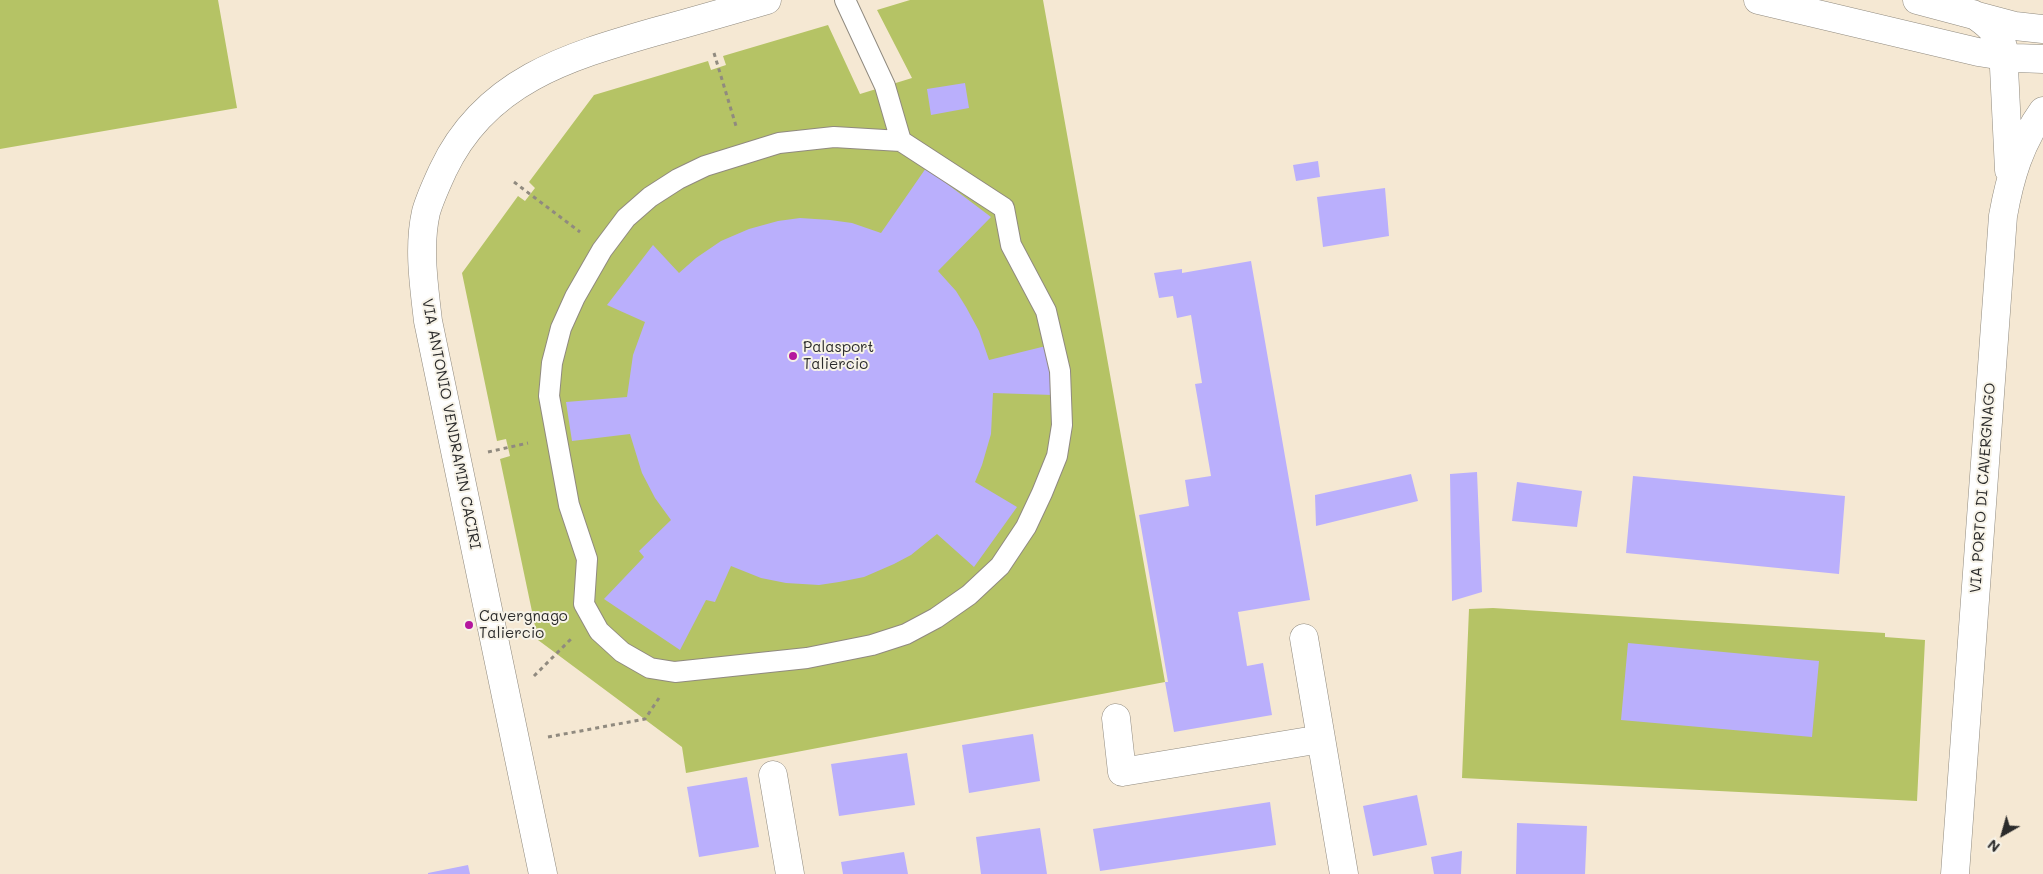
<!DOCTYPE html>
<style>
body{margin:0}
#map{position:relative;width:2043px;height:874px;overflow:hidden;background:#f5e8d3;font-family:Mali,sans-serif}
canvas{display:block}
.north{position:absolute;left:1978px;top:809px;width:50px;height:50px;-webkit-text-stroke:4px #f7f3e8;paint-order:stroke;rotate:218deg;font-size:14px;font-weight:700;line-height:20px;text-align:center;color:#2b2b2b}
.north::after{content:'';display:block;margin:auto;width:18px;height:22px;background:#2b2b2b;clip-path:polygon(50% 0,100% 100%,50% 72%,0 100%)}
</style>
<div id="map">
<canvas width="2043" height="874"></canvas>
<div class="north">N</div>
</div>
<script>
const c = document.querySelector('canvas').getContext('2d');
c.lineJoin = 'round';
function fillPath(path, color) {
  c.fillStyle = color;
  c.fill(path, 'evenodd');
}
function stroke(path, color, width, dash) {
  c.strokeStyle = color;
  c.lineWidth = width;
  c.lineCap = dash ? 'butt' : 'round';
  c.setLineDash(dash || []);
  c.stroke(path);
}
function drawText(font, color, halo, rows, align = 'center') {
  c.font = font + ' Mali,sans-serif';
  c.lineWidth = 4;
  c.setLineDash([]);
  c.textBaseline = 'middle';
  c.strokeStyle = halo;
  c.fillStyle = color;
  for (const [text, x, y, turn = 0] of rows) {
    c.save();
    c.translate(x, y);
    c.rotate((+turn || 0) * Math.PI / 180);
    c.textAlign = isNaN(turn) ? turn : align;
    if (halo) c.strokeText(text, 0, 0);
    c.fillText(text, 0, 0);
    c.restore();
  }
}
fillPath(new Path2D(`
 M0,0H218L237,108L0,149Z
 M910,0H1043L1165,682L686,773L682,747L538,640L500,459L510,456L506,439L497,441L462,273L518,196L525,201L535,188L529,182L594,95L708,61L711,70L726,65L723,56L828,25L860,94L912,78L877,10Z
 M1493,608L1885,633V637L1925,640L1917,801L1462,778L1469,609Z`), '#b5c365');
fillPath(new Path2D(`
 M965,83L969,108L931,115L927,89Z
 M1318,161L1320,177L1296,181L1293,165Z
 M926,168L991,217L938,271L956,291L966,307L979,331L989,360L1046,346L1053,395L993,393L991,434L982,465L975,482L1017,507L974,567L937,534L911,555L894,564L864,577L839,582L819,585L786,583L761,578L731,566L715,602L706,600L680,650L604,599L644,557L639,551L671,520L655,498L642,473L630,434L572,441L566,402L627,397L633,355L645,322L607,305L653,245L679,273L696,258L721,241L749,229L778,221L800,218L830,220L852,223L881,233Z
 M1385,188L1389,236L1323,247L1317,197Z
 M1251,261L1310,600L1238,612L1247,666L1263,663L1272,715L1174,732L1165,682H1168L1139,515L1189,506L1185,480L1211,476L1195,384L1202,383L1191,315L1177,318L1173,296L1159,298L1154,273L1182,269V273Z
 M1477,472L1482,592L1452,601L1450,474Z
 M1411,474L1418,501L1316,526L1315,495Z
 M1633,476L1845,496L1839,574L1626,553Z
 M1517,482L1582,491L1577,527L1512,521Z
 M1628,643L1819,661L1812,737L1621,720Z
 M1033,734L1040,781L969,793L962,745Z
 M907,753L915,805L839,816L831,764Z
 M747,777L759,847L699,857L687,787Z
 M1417,795L1427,845L1373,856L1363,806Z
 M1270,802L1276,845L1100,871L1093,829Z
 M1517,823L1587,826L1585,874H1516Z
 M1040,828L1047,874H981L976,837Z
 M1462,851L1461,874H1434L1431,857Z
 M904,852L908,874H843L841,862Z
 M468,865L470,874H428V873Z`), '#baaffc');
const lane = new Path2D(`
 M845,0L885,86L901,141L1004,208L1011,245L1046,311L1060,371L1062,425L1057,456L1042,493L1026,527L1000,566L969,595L936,618L906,634L872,645L807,658L675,672L650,668L622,652L599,631L584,604L587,559L569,505L549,396L552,363L561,328L575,297L602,250L626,218L650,197L678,179L705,166L779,143L834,137L901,141`);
const street = new Path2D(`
 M1758,0L1978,52L2016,58L2043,59
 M1917,0L2015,26L2043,29
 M1973,14C1987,23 1997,32 2003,47L2009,170
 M1304,638L1344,874
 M1116,718L1122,772L1321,739
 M773,775L790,874
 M543,874L428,321C424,286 418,247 426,212C430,198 437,183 443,170C485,81 567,57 654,32C691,22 729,11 767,0
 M1955,874L2003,216C2010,177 2020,143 2043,111`);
stroke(lane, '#908a7f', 22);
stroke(street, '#908a7f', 29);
stroke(new Path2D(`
 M714,53L736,126
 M514,182L580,232
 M488,452L528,443
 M534,676L572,638
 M548,737L645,719L659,698`), '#908a7f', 3, [4, 4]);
stroke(lane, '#fff', 20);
stroke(street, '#fff', 28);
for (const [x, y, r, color] of [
 [793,356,5,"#b5179e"],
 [469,625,5,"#b5179e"]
]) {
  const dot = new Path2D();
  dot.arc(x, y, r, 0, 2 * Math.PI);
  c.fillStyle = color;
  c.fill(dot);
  stroke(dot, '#f7f3e8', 2);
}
drawText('15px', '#2b2b2b', '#f7f3e8', [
 ["Palasport",803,347],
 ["Taliercio",803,364],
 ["Cavergnago",479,616],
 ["Taliercio",479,633]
], 'left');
drawText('15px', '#2b2b2b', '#f7f3e8', [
 ["VIA ANTONIO VENDRAMIN CACIRI",451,424,79],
 ["VIA PORTO DI CAVERGNAGO",1983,488,-86]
]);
</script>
